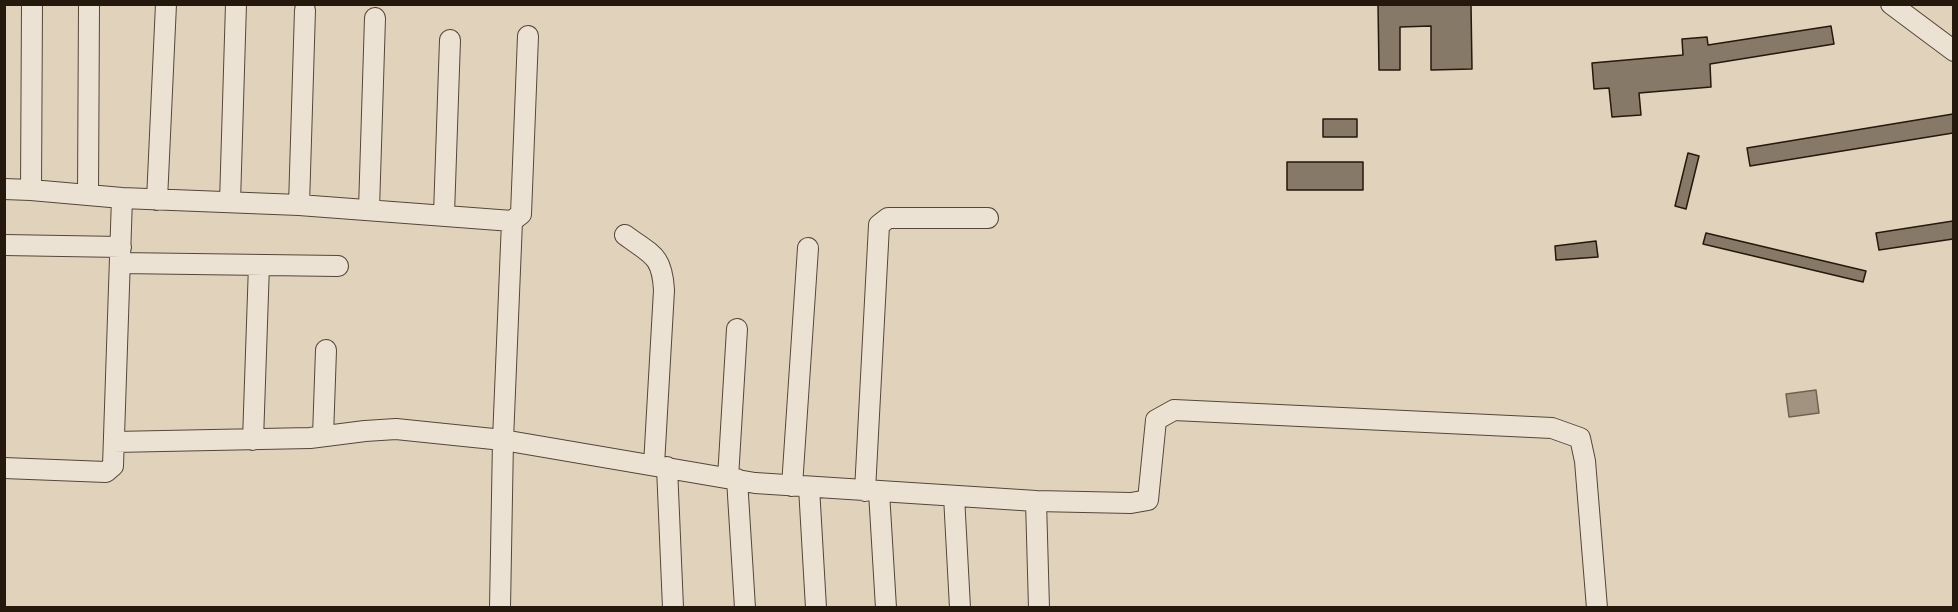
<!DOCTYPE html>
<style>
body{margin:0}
#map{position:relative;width:1958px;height:612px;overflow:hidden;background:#e1d3bb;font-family:Cardo,serif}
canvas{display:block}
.frame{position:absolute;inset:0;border:6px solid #25180c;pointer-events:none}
</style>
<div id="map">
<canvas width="1958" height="612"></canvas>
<div class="frame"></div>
</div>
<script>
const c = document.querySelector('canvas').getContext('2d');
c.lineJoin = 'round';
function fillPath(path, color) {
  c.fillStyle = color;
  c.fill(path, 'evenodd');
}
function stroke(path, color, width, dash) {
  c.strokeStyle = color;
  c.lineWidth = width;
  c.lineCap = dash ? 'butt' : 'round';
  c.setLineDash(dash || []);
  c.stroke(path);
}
const water = new Path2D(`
 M1816,390L1819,413L1789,417L1786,394Z`);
fillPath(water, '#a19380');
stroke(water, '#6f6252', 1.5);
const building = new Path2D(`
 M1378,4H1471L1472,69L1431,70V26L1400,27V70H1379Z
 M1831,26L1834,44L1710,64L1711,87L1639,93L1641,115L1612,117L1609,88L1594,89L1592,63L1683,55L1682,39L1707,37L1708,45Z
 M1953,114V133L1750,166L1747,148Z
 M1323,119H1357V137H1323Z
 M1688,153L1699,156L1686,209L1675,206Z
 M1287,162H1363V190H1287Z
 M1953,221V239L1879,250L1876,233Z
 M1706,233L1866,271L1863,282L1703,244Z
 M1596,241L1598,257L1556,260L1555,246Z`);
fillPath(building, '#877967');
stroke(building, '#25180c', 1.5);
const minor = new Path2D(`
 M1891,4L1954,51
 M4,189L31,190L122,198L299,205L512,221L503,440L500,608
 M31,190L32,4
 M88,195L89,4
 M157,200L166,4
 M230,202L236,4
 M299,205L305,10
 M369,209L375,18
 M444,214L450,40
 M512,221L521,214L528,36
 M625,235C652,255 662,255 664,290L654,465
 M4,245L121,247
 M120,263L338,266
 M323,436L326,350
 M253,440L259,265
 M114,442L310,438L365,431L396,429L503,440L755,483L1036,501L1131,503L1148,500L1156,420L1174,410L1552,428L1580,438L1585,461L1597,608
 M667,467L673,608
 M4,468L106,472L113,466L122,198
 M728,478L737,329
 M737,479L745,608
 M792,486L808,248
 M809,487L816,608
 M865,491L879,225L888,218H988
 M879,492L886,608
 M954,496L960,608
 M1036,501L1039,608`);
stroke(minor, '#544738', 22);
stroke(minor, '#ece2d3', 20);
</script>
